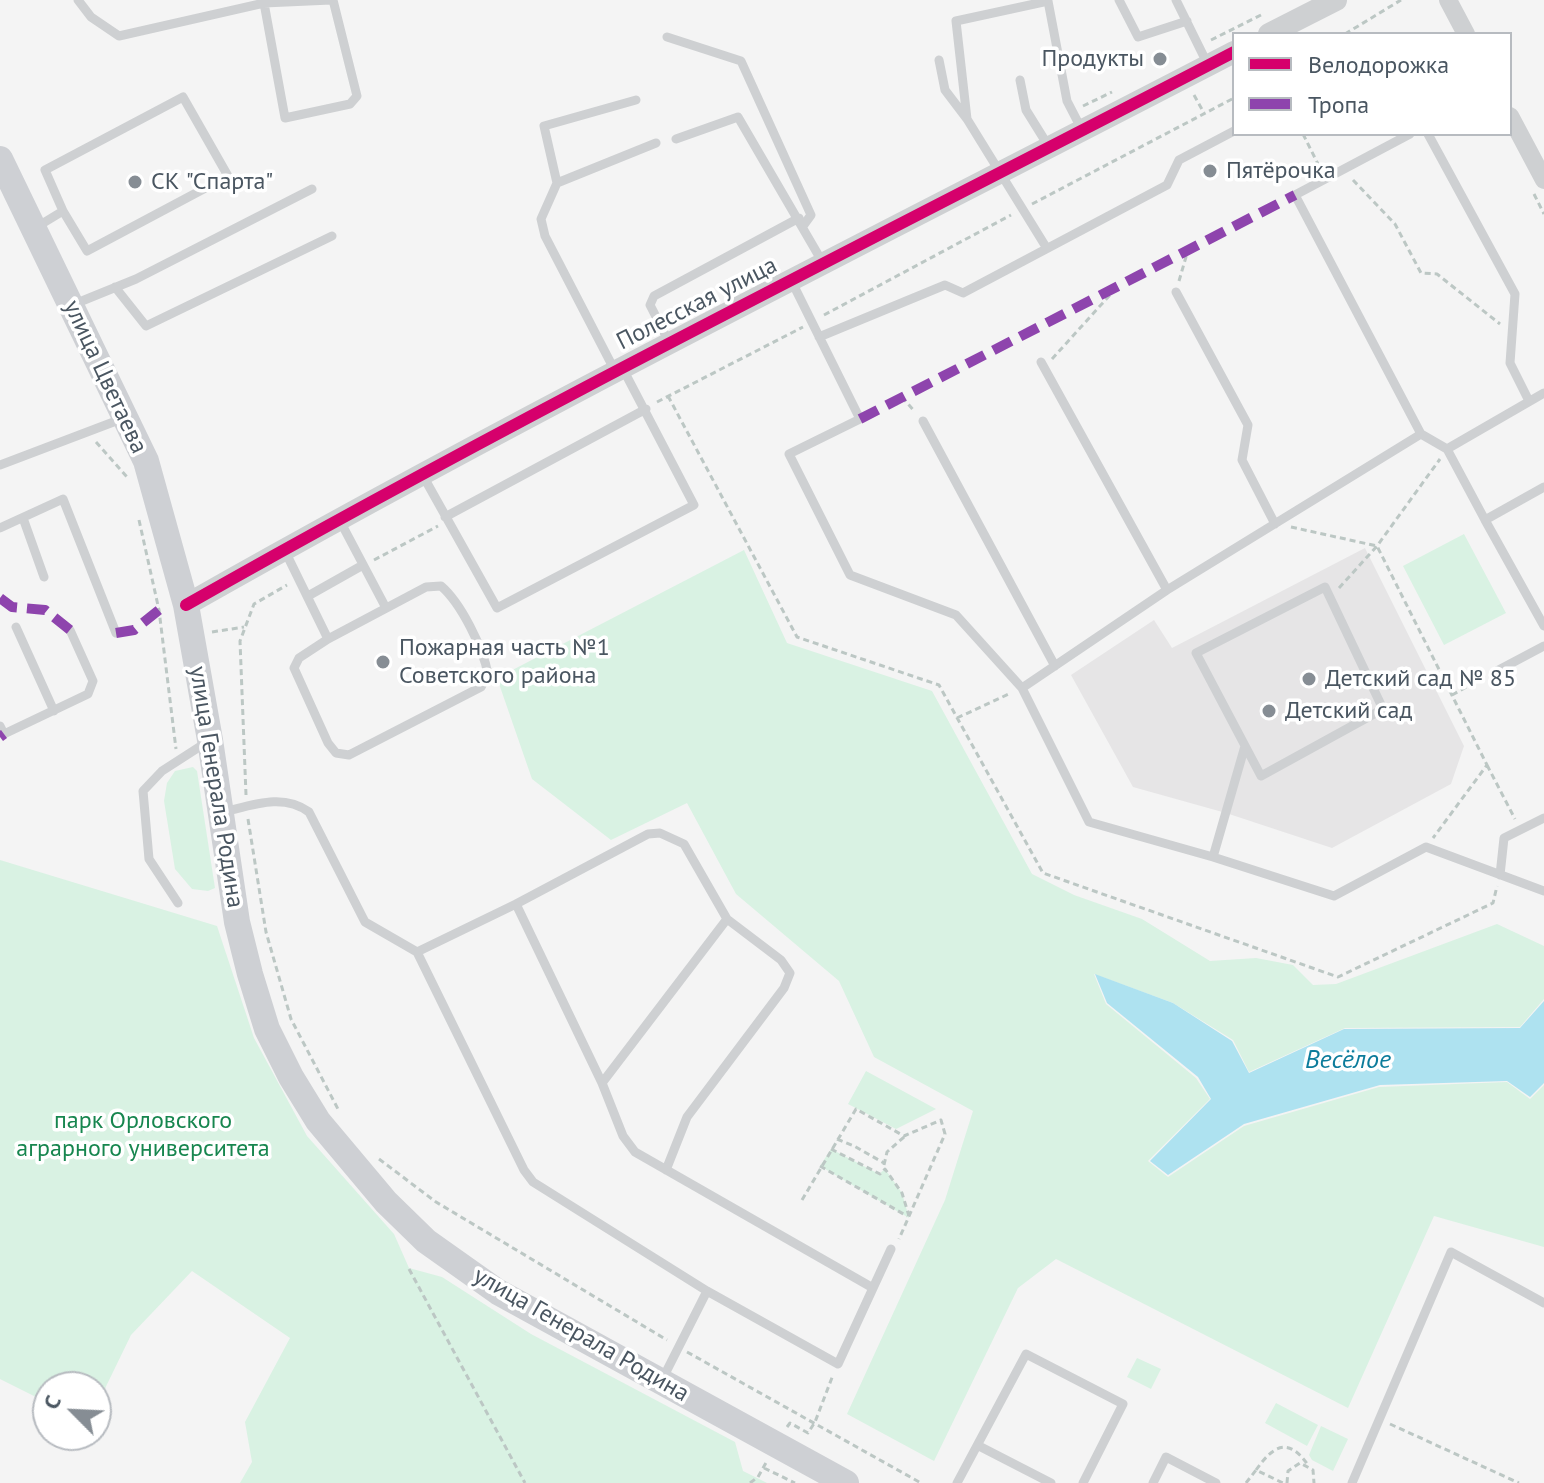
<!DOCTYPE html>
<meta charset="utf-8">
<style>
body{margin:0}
#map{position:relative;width:1544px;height:1483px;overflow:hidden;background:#f4f4f4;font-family:"PT Sans",sans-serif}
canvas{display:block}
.legend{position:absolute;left:1232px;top:32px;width:280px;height:104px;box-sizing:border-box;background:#fff;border:2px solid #b7bbc0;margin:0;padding:10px 14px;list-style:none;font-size:24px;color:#4a5661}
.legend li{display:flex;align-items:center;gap:16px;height:40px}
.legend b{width:40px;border:2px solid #b7bbc0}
.north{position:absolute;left:32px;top:1371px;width:80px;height:80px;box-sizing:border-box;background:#fff;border:2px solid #b7bbc0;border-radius:50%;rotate:294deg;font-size:22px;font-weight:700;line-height:32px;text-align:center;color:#4a5661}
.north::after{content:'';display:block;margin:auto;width:28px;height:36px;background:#868d94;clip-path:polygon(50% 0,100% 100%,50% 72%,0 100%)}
</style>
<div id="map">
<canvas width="1544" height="1483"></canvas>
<ul class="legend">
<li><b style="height:10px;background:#d6006c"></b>Велодорожка</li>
<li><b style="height:10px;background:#8e44ad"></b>Тропа</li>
</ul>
<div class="north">С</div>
</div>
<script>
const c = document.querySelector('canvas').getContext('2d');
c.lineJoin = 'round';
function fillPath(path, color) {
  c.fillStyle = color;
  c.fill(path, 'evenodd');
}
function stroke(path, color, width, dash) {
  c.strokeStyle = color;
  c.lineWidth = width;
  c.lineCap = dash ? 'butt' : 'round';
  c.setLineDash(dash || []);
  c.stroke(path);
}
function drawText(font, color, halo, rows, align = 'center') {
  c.font = font + ' "PT Sans",sans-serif';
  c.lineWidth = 7;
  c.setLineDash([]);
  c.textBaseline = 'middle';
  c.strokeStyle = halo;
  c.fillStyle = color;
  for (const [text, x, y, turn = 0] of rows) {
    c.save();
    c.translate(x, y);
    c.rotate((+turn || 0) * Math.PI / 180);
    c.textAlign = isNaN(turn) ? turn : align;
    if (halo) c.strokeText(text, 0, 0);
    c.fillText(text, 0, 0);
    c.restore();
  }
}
fillPath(new Path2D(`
 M1365,548L1464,746L1451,784L1332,848L1226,813L1133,787L1071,675L1154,620L1172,648Z`), '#e6e5e6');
fillPath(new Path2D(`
 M1464,534L1506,613L1444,645L1403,566Z
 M744,550L787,643L932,691L1032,874L1074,895L1142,919L1210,961L1256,958L1293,965L1313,985L1336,984L1497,924L1544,946V999L1520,1027L1345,1028L1249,1072L1233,1040L1173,1003L1094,974L1106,1004L1196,1078L1210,1099L1148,1161L1168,1177L1244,1126L1379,1087L1507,1082L1530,1099L1544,1085V1247L1434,1216L1348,1408L1056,1259L1018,1288L934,1461L847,1414L945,1200L973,1111L874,1057L839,981L736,894L687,803L611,840L532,779L497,678Z
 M193,767L197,771L215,888L208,891L192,889L175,869L164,801L167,783L175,771Z
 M0,860L217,926L254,1038L307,1136L394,1234L409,1268L442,1277L531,1334L735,1442L743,1471L767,1483H240L252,1462L245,1422L290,1338L192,1271L131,1335L96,1407V1387H48V1403L0,1379Z
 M866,1071L936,1109L896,1129L848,1104Z
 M831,1149L879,1174L885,1169L902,1193L909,1218L820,1166Z
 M1137,1358L1161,1369L1151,1389L1127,1377Z
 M1276,1403L1318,1425L1307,1446L1265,1423Z
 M1321,1426L1348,1439L1333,1471L1312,1460L1309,1455Z`), '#d9f2e3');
fillPath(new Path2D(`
 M1095,974L1173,1003L1232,1041L1249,1073L1344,1029L1520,1028L1544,1001V1083L1530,1097L1507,1081L1380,1085L1244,1124L1168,1175L1150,1161L1211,1099L1198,1077L1107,1003Z`), '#aee2f0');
stroke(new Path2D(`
 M1345,34L1401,0
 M1211,40L1261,15
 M1194,95L1204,113
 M1083,106L1112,92
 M1303,134L1321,170
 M1353,180L1395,224L1421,273L1437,274L1500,324
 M1534,194L1544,214
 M1032,204L1234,98
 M1179,281L1188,250
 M824,315L1011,215
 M1052,359L1119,285
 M668,396L797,637L939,685L1043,873L1338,977L1493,903L1497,886
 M902,397L915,412
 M657,402L803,327
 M96,442L128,478
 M139,520L159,610L176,749
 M1291,527L1377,546L1487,765L1433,838
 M374,560L438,526
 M1339,588L1377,546L1440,459
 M212,632L244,627
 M1452,695L1483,678
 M957,718L1011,693
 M1487,765L1515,819
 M246,795L240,641L254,604L287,585
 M248,819L266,932L291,1019L339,1111
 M837,1139L854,1146L884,1163
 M831,1149L880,1174L885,1169L902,1193L909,1216
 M379,1159L436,1202L667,1340
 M884,1165L887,1152L904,1137
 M820,1166L907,1216
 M802,1200L856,1109L904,1136L941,1120L945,1134L899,1239
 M409,1269L525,1483
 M687,1352L921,1483
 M1390,1424L1519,1483
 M787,1427L790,1423L808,1433L815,1422L833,1375
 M764,1468L795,1483
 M1256,1470C1273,1446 1288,1436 1308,1465
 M750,1483L758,1477L767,1461
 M1246,1483L1256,1470L1283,1483
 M1287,1483L1288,1471L1300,1463L1313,1470L1314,1483`), '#bcc7c4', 3, [6, 4]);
stroke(new Path2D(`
 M78,0L91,17L119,36L264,3L285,118L350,104L357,96L333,0
 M1119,0L1138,37L1187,21
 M1176,0L1208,65
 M264,3L331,0
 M667,37L741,61L811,215L803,226
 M939,60L945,90L967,119L1046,247
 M1020,80L1026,110L1049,147
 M183,97L228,176L87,251L63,211L45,170Z
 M967,119L956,21L1048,1L1067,101L1082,130
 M1410,134L1295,195L1421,434
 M1428,134L1515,294L1510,363L1529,401
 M676,139L738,117L823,263
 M557,183L544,126L636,100
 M35,228L63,211
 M791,280L860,419L789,454L850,575L956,615L1022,688L1089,822L1213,857L1334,896L1426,847L1544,891
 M115,287L146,326L332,236
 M1176,292L1248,425L1242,460L1275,524
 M72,305L136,279L312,189
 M819,337L945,285L963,293L1167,185L1179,160L1234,131
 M669,342L650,305L654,296L799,218
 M1041,362L1167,590
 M615,371L545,236L541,219L557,183L656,143
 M923,421L1055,666
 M1447,449L1485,520L1544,487
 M0,465L124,418
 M422,474L497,608L694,505L623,369
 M445,517L646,409
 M23,518L44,577
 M339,519L386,608
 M1485,520L1544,626
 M0,528L63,499L116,633
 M284,549L328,639L299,658L294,668L328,743L336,753L349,755L481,687L488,674C483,648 461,603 441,586L426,587L328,639
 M1325,587L1383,709L1261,776L1196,653Z
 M308,596L363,565
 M16,627L54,711
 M1493,673L1544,646
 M1022,688L1167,590L1421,434L1447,449L1544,393
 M0,726L4,734L88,694L93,681L70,630
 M224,812C253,805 283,793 309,812L365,922L417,952L524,1170L533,1182L707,1291
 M1213,857L1245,746
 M1500,875L1504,838L1544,818
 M178,903L149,859L143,791L162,771L207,742
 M516,904L648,834L660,833L684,844L727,919
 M417,952L516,904L602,1083L623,1136L635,1152L873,1288
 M602,1083L727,919L781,960L790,973L784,988L687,1117L666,1170
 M662,1380L707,1291L838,1364L891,1249
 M979,1446L1051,1483
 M957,1483L1026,1354L1123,1404L1083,1483
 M1153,1483L1166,1457L1216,1483
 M1352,1483L1451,1252L1544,1303`), '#ced0d2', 9);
stroke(new Path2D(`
 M1448,0L1466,34
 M1510,116L1544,180`), '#ced0d2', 18);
stroke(new Path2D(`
 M1269,34L1336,0
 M186,605C529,410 883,234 1234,52`), '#ced0d2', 22);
stroke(new Path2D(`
 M0,159L146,461L186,605L210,740L237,922L250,974L267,1029L291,1077L318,1121L386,1202L426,1241L498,1292L846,1483`), '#ced0d4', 26);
stroke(new Path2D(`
 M860,419L1295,195
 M0,598L12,607L45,610L70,630
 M116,633L134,630L159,610
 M0,737L4,734`), '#8e44ad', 10, [20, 10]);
stroke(new Path2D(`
 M186,605C529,410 883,234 1234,52`), '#d6006c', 12);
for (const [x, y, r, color] of [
 [1160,59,8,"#868d94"],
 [1210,171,8,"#868d94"],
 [135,182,8,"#868d94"],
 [383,662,8,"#868d94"],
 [1309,679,8,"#868d94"],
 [1269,711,8,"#868d94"]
]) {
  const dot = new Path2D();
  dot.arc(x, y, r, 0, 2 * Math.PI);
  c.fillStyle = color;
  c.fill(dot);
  stroke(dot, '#fff', 3);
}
drawText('24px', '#4a5661', '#fff', [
 ["Продукты",1144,59,"right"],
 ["Пятёрочка",1226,171],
 ["СК \"Спарта\"",151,182],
 ["Пожарная часть №1",399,648],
 ["Советского района",399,676],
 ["Детский сад № 85",1325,679],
 ["Детский сад",1285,711]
], 'left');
drawText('24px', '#4a5661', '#fff', [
 ["Полесская улица",697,304,-27],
 ["улица Цветаева",105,377,65],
 ["улица Генерала Родина",216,787,81],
 ["улица Генерала Родина",581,1335,30]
]);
drawText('24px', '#17864f', '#fff', [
 ["парк Орловского",143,1121],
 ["аграрного университета",143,1149]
]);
drawText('italic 26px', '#0c7c9b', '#fff', [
 ["Весёлое",1348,1061]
]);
</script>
